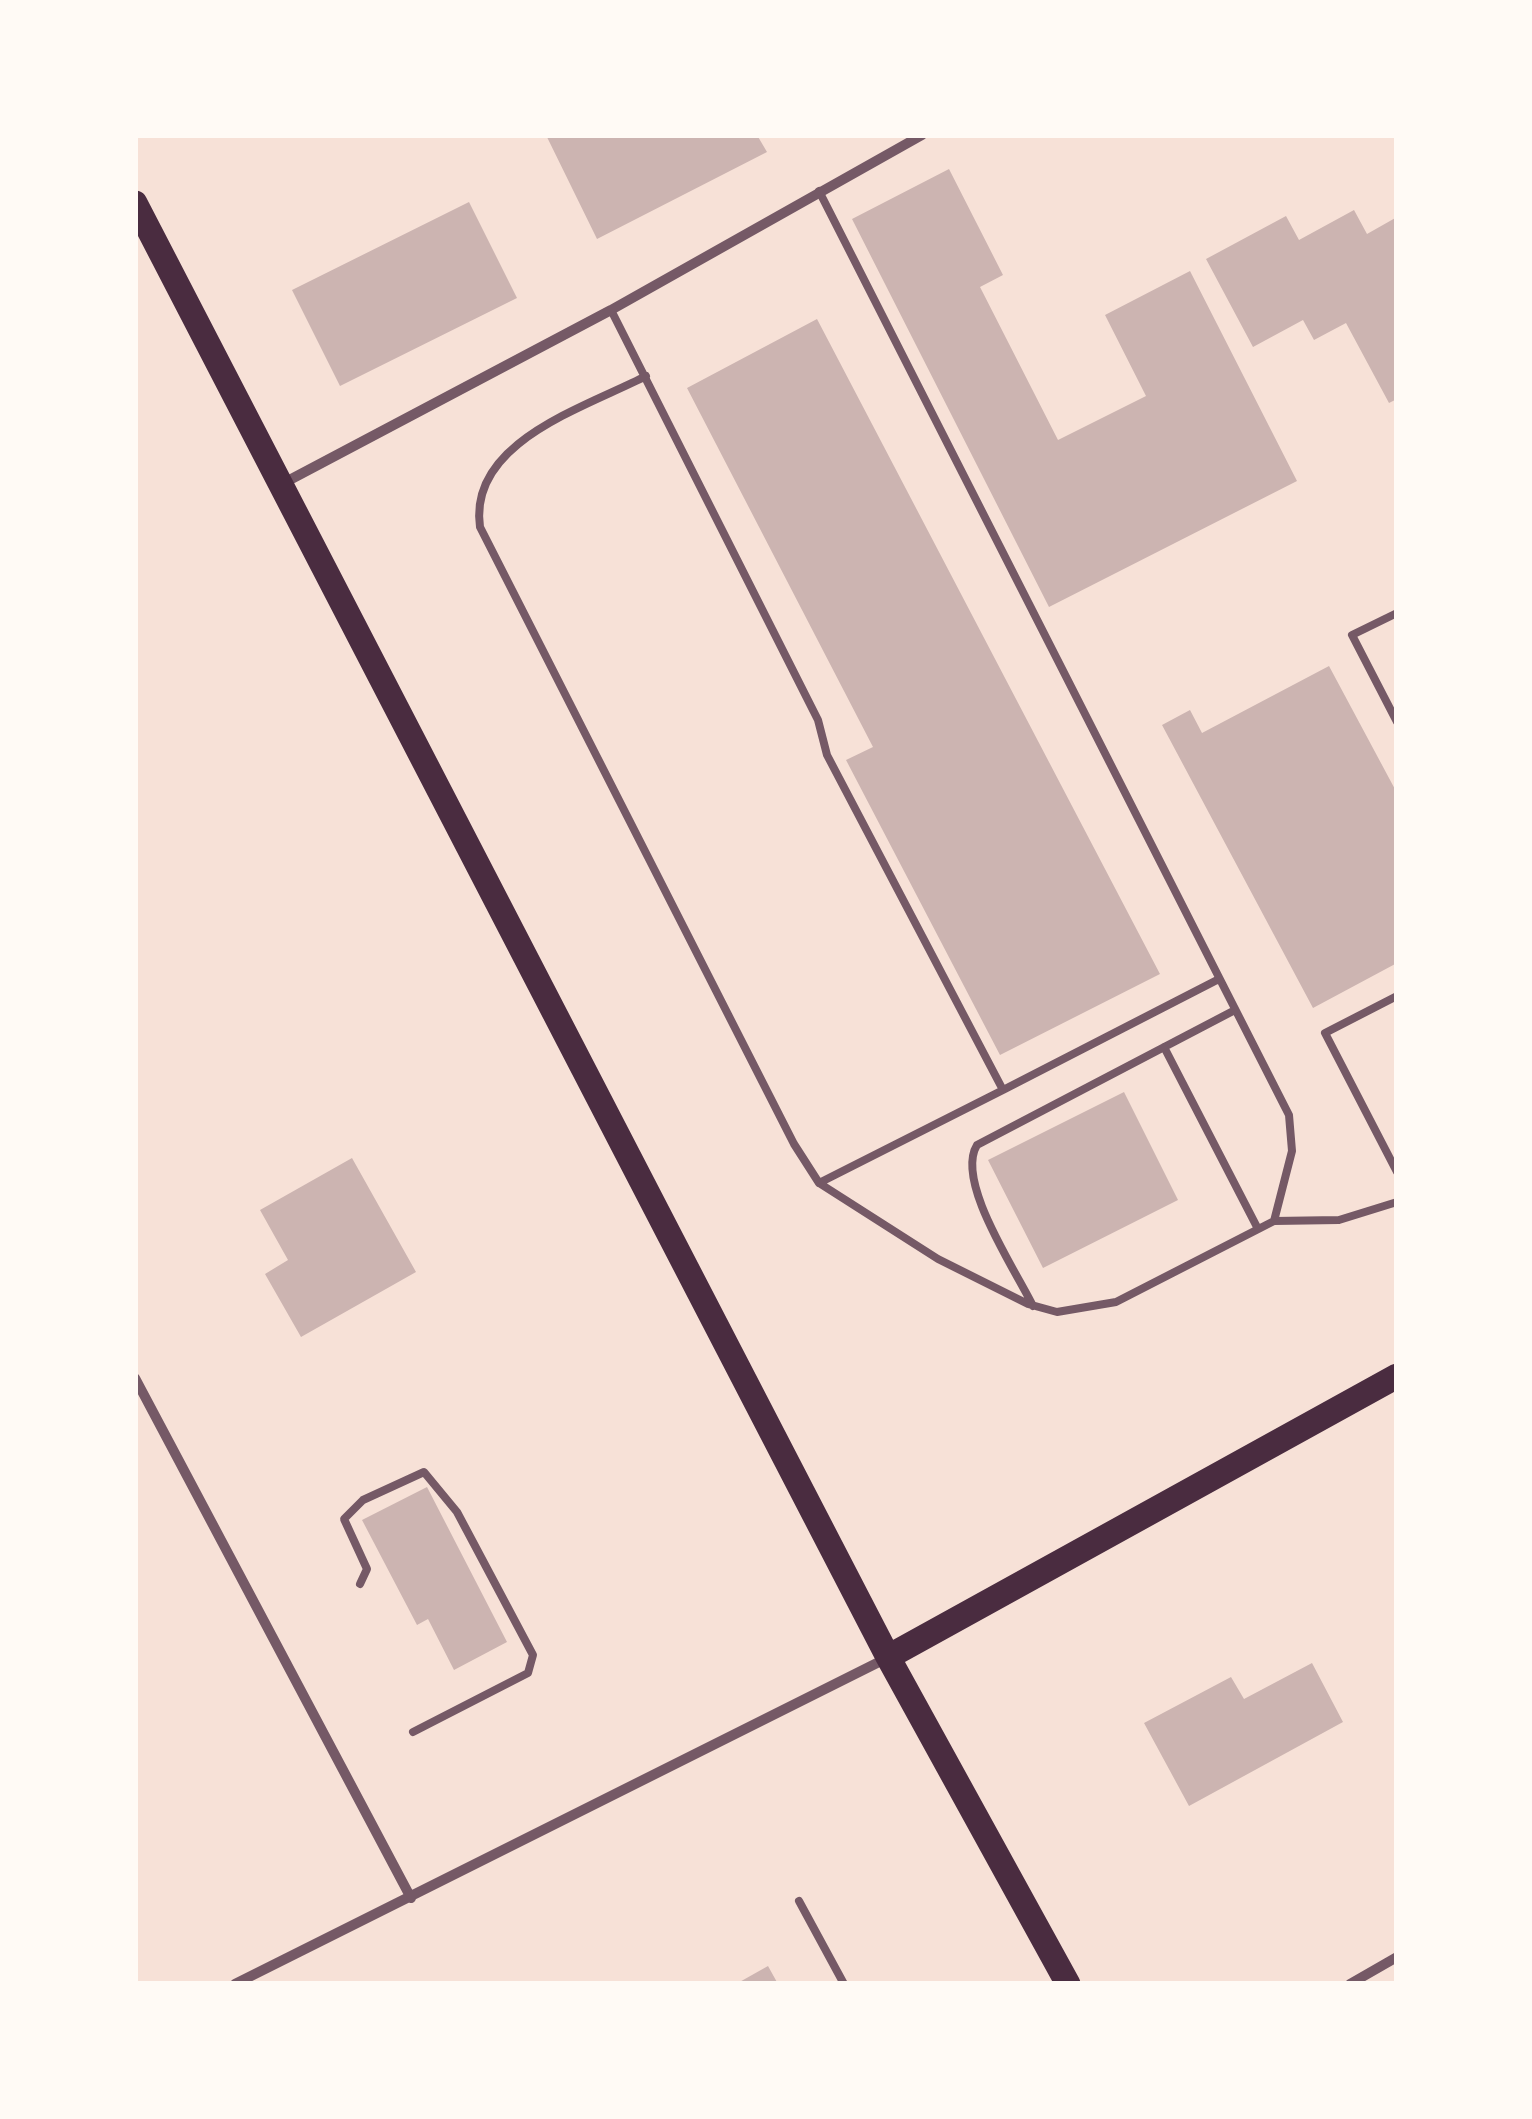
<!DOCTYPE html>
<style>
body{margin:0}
#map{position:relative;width:1532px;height:2119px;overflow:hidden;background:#f7e1d7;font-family:Raleway,sans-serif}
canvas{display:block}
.frame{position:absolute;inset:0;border:138px solid #fffaf5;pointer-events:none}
</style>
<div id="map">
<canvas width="1532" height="2119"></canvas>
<div class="frame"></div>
</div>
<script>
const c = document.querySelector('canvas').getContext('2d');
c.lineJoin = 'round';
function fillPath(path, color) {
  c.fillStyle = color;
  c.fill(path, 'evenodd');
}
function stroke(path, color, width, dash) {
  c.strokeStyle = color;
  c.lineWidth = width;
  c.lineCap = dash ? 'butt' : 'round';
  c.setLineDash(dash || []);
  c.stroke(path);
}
fillPath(new Path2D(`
 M546,135H757L767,152L597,239Z
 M949,169L1003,275L980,287L1058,440L1146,396L1105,315L1190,271L1297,481L1049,607L852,219Z
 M469,202L517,298L340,386L292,290Z
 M1354,210L1367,234L1397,217V399L1389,403L1346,323L1314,340L1303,320L1253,347L1206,259L1286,216L1299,240Z
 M817,319L1160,974L1000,1055L846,760L873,747L687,388Z
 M1329,666L1397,793V963L1313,1008L1162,725L1190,710L1202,733Z
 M1124,1092L1178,1200L1043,1268L988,1160Z
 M352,1158L416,1272L301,1337L265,1274L288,1260L260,1210Z
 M427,1487L507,1642L454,1670L428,1619L417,1625L362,1520Z
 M1312,1663L1343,1722L1189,1806L1144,1723L1231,1677L1244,1699Z
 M768,1966L778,1984H736Z`), '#ccb4b1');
stroke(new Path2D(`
 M819,191L1289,1115L1292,1151L1274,1221
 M611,310L818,720L827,755L1003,1090L819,1183L794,1144L480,527C468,442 584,408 646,376
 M1397,613L1352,635L1397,722
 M1397,996L1325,1033L1397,1172
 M1164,1047L1258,1229
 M1003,1090L1219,979
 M819,1183L938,1259L1028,1304L1057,1312L1116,1302L1274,1221L1339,1220L1397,1202
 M1033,1306C1015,1269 955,1181 977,1145L1235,1010
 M360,1584L367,1569L344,1519L363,1500L424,1472L457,1512L533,1655L528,1673L413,1732
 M799,1901L844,1984`), '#755966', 8);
stroke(new Path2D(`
 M280,485L611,310L922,135
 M135,1378L411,1898
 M235,1984L887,1658
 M1350,1984L1397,1957`), '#755966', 10);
stroke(new Path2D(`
 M135,203L888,1657L1068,1984
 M888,1657L1397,1376`), '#4a2c40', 25);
</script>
